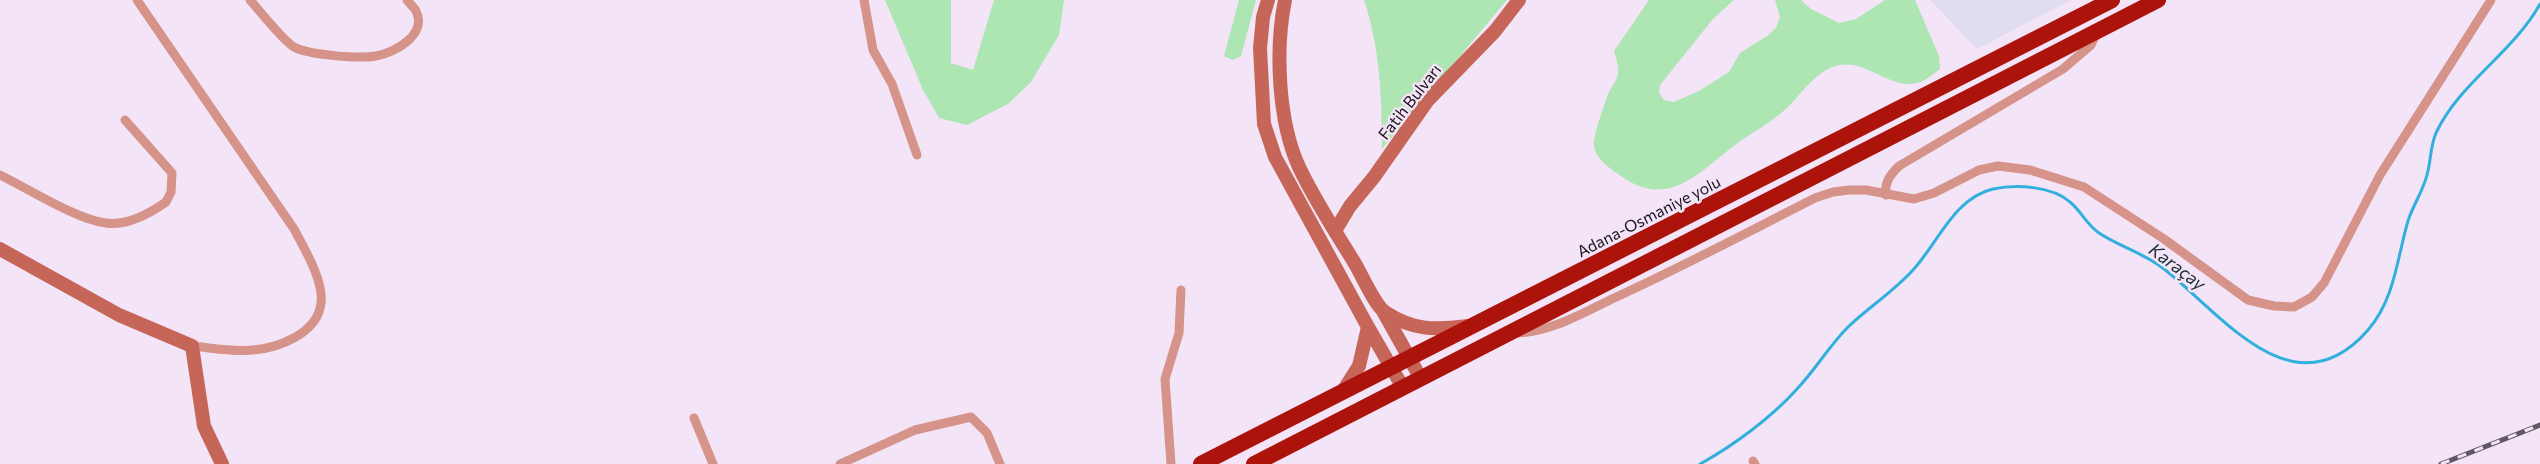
<!DOCTYPE html>
<meta charset="utf-8">
<style>
body{margin:0}
canvas{display:block;background:#f3e4f7}
</style>
<canvas width="2540" height="464"></canvas>
<script>
const c = document.querySelector('canvas').getContext('2d');
c.lineJoin = 'round';
function fillPath(path, color) {
  c.fillStyle = color;
  c.fill(path, 'evenodd');
}
function stroke(path, color, width, dash) {
  c.strokeStyle = color;
  c.lineWidth = width;
  c.lineCap = dash ? 'butt' : 'round';
  c.setLineDash(dash || []);
  c.stroke(path);
}
function drawText(font, color, halo, rows, align = 'center') {
  c.font = font + ' Commissioner,sans-serif';
  c.lineWidth = 5;
  c.setLineDash([]);
  c.textBaseline = 'middle';
  c.strokeStyle = halo;
  c.fillStyle = color;
  for (const [text, x, y, turn = 0] of rows) {
    c.save();
    c.translate(x, y);
    c.rotate((+turn || 0) * Math.PI / 180);
    c.textAlign = isNaN(turn) ? turn : align;
    if (halo) c.strokeText(text, 0, 0);
    c.fillText(text, 0, 0);
    c.restore();
  }
}
fillPath(new Path2D(`
 M1930,0H2071L1977,49Z`), '#e0ddf3');
fillPath(new Path2D(`
 M885,0H951V63L973,70L994,0H1064L1059,35L1031,82L1008,104L967,125L939,118L923,90Z
 M1239,0H1256L1241,56L1233,60L1224,56Z
 M1364,0H1507L1382,149C1382,98 1380,48 1364,0Z
 M1649,0H1734L1713,19L1660,85L1659,93L1664,100L1674,102L1699,91L1729,72L1740,53L1767,36L1776,28L1780,17L1775,0H1801L1811,9L1839,23L1856,19L1885,0H1915L1939,56L1940,69C1933,74 1926,81 1917,83C1889,91 1862,53 1830,68C1809,78 1798,100 1780,114C1766,126 1749,134 1735,145C1698,173 1668,210 1621,176C1610,168 1596,160 1594,146C1593,135 1604,106 1608,94C1611,87 1617,81 1618,74C1619,66 1616,58 1614,51Z`), '#ade6b3');
stroke(new Path2D(`
 M1700,464C1733,446 1772,417 1797,389C1816,369 1829,346 1848,327C1869,307 1893,292 1913,270C1938,243 1954,198 1993,189C2016,184 2052,186 2070,202C2081,211 2087,225 2099,233C2120,247 2144,253 2164,269C2222,314 2294,415 2368,330C2395,299 2397,258 2408,221C2413,205 2423,191 2427,175C2431,161 2430,147 2436,133C2460,82 2513,53 2540,4`), '#31b0dd', 3);
stroke(new Path2D(`
 M137,0L294,229C304,248 324,281 321,303C318,333 279,348 253,350C234,352 212,348 192,346
 M250,0C260,11 283,41 294,47C309,55 359,59 376,56C395,53 428,34 416,11C414,7 409,3 407,0
 M864,0L873,50L892,84L917,155
 M0,175C27,188 77,220 106,223C127,226 149,214 166,202L171,192L172,173L125,120
 M1886,195C1884,182 1891,174 1899,166L2063,69L2091,45L2096,34
 M1516,333C1551,332 1583,313 1614,298C1682,267 1748,232 1815,198L1833,192L1849,190H1866L1914,199L1934,193L1979,170L1998,166L2030,170L2084,187L2164,239L2248,300L2274,306L2294,307L2312,297L2324,283L2380,175L2491,0
 M694,418L713,464
 M1753,461L1755,464
 M840,464L915,430L971,417L987,433L1000,464
 M1171,464L1165,379L1179,333L1181,290`), '#d69389', 9);
stroke(new Path2D(`
 M1268,0L1263,17L1260,48L1264,124L1275,157L1368,327L1359,366L1343,391
 M1285,0C1275,49 1278,121 1299,167C1314,199 1335,231 1354,262C1361,273 1375,306 1385,312C1414,331 1435,330 1468,326
 M1335,231L1350,206L1374,177L1428,100L1495,31L1519,0
 M0,249L119,315L192,346L204,426L222,464
 M1383,311L1420,377
 M1368,327L1402,386`), '#c66659', 14);
stroke(new Path2D(`
 M1201,464L2112,0
 M1254,464L2158,0`), '#ab130b', 16);
const rail = new Path2D(`
 M2441,464L2540,425`);
stroke(rail, '#615863', 5);
stroke(rail, '#f3e4f7', 3, [9]);
drawText('16px', '#181319', '#f3e4f7', [
 ["Fatih Bulvarı",1410,102,-52],
 ["Adana-Osmaniye yolu",1649,217,-27]
]);
drawText('italic 18px', '#1c3039', '#f3e4f7', [
 ["Karaçay",2177,267,37]
]);
</script>
